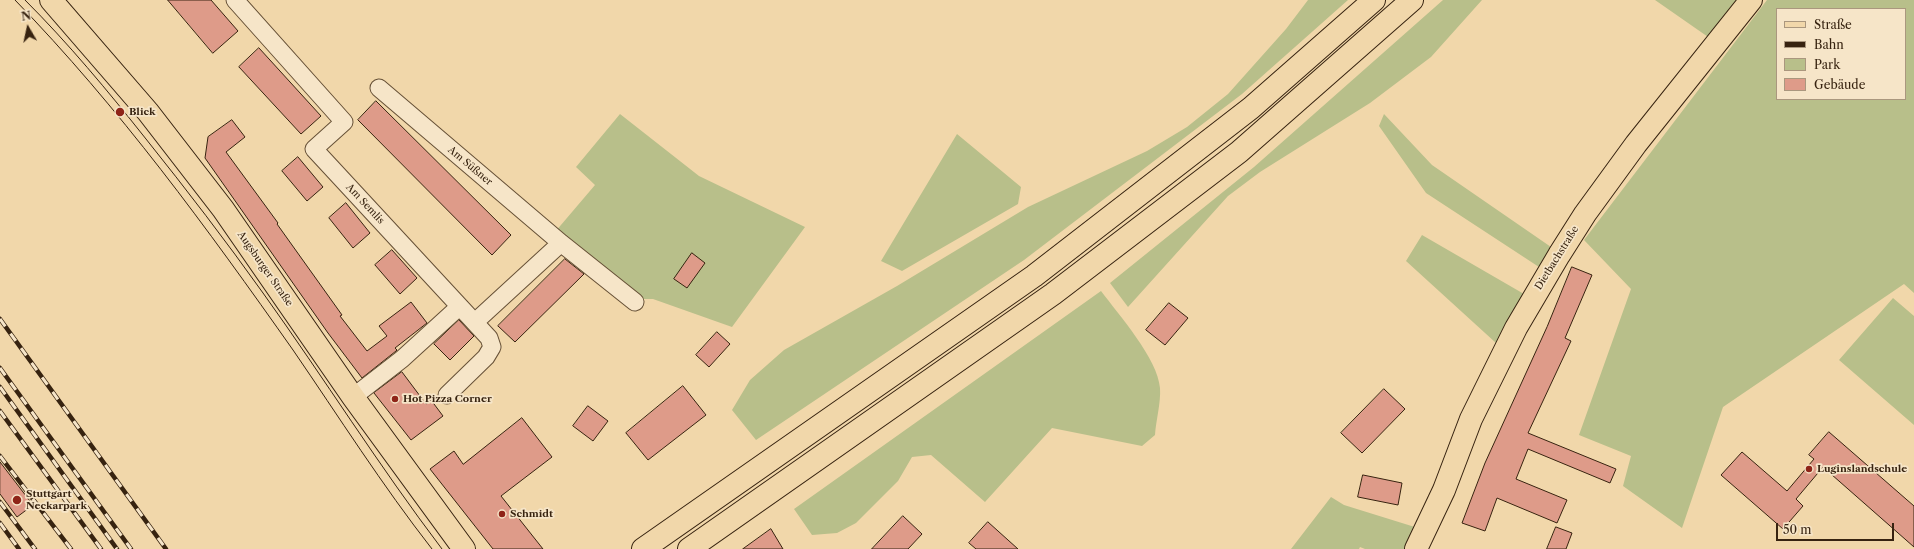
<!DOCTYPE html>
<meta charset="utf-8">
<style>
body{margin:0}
#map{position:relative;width:1914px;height:549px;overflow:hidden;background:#f1d7aa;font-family:"Libre Caslon Text",serif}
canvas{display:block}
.legend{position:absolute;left:1776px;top:8px;width:130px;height:92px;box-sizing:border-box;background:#f6e5c8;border:1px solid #aa977e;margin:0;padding:5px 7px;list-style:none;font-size:12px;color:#372310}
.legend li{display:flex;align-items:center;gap:8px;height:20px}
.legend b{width:20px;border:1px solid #aa977e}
.north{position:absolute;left:8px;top:8px;width:40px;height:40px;-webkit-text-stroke:3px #f6e5c8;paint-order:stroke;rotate:351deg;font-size:11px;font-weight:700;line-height:16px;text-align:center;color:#372310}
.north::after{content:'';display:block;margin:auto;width:14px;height:18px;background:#372310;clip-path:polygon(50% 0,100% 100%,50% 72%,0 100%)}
.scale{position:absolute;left:1776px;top:523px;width:118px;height:18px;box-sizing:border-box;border:2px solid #372310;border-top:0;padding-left:5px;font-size:12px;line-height:14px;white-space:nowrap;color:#372310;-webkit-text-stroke:3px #f6e5c8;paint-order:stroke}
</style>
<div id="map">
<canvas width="1914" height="549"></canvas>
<ul class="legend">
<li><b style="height:5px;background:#f1d7aa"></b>Straße</li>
<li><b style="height:5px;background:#372310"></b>Bahn</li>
<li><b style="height:11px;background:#b8bf8a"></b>Park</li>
<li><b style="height:11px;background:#de9b89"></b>Gebäude</li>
</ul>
<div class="north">N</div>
<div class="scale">50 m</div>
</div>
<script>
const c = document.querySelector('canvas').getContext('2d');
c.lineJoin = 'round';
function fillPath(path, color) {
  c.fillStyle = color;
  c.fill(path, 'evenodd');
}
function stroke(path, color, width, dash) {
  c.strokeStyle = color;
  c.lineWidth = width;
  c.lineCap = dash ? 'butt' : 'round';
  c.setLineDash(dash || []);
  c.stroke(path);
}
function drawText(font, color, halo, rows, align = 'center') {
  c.font = font + ' "Libre Caslon Text",serif';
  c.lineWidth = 3.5;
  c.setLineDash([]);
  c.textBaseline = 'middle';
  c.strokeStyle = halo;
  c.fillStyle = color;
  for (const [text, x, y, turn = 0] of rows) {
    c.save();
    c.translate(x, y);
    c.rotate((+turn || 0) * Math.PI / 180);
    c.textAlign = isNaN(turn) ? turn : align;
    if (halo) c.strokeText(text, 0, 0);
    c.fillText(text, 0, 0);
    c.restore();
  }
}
fillPath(new Path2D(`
 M1308,0H1348L1242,94L1024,260L756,440L732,410L750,380L784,350L897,286L1028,207L1147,151L1187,127L1228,94L1286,29Z
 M1443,0H1482L1431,57L1370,103L1260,172L1228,196L1128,307L1110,283L1254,167Z
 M1655,0H1740L1711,39Z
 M1767,0H1914V293L1904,284L1723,407L1682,528L1623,486L1631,456L1579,435L1631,289L1584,240ZM1777,9H1905V99H1777Z
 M620,114L699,176L805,227L732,327L653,299H634L555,232L595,185L576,167Z
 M1384,114L1432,165L1551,247L1539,267L1426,193L1379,126Z
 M957,134L1021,187L1018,204L902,271L881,261Z
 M1422,235L1524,294L1496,343L1406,261Z
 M1101,291C1119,315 1158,359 1160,388C1161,403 1156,420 1155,435L1142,446L1052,428L985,502L931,455L912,457L898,481L856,523L837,533L812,535L794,509Z
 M1893,298L1914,316V425L1839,360Z
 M1331,497L1344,505L1418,528L1404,549H1365L1360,547L1359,549H1291Z`), '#b8bf8a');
const building = new Path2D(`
 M168,0H211L238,31L213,53Z
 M259,48L321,116L301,134L239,67Z
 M376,101L511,235L492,255L358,120Z
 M232,120L245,137L226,152L278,223L277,224L342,315L340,316L367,351L387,336L379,326L411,302L427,323L395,348L397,350L396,351L362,378L328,333L205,158L208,137Z
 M298,157L323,187L307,201L282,171Z
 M346,203L370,233L353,248L329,218Z
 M392,250L417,278L400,294L375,265Z
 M692,253L705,263L687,288L674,279Z
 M565,259L584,274L515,342L498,326Z
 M1572,267L1592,275L1565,338L1571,341L1528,433L1616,469L1610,483L1528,449L1516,479L1567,500L1557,523L1497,498L1485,531L1462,523L1485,463L1547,327Z
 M1169,303L1188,318L1165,345L1146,330Z
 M459,320L474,336L450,360L434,344Z
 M717,332L730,344L709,367L696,355Z
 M402,372L426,404L431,400L443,416L411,440L374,393Z
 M683,386L706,415L648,460L626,433Z
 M1384,389L1405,409L1362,453L1341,433Z
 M588,406L608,421L593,441L573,426Z
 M522,418L552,457L501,496L543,549H493L430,469L454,451L463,464Z
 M1829,432L1914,506V547L1823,467L1796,499L1803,506L1783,529L1721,475L1742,452L1787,491L1814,459L1809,455Z
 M0,462L33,505L17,517L0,494Z
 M1363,475L1402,483L1398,505L1358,497Z
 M903,516L922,534L908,549H872Z
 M988,522L1018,549H976L969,543Z
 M1556,527L1572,533L1566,549H1547Z
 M771,529L783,549H743Z`);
fillPath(building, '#de9b89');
stroke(building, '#372310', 1);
const minor = new Path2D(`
 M235,0L344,122L314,149L489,338L492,347L486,357L447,395
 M379,88L561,243L635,302
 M475,322L561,243
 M353,397L402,359L459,307`);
const major = new Path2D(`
 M51,0L148,112L223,209L353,397L464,549
 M1416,549L1444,490L1471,419L1516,328L1559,255L1585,214L1636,144L1751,0`);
const highway = new Path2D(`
 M643,549L1034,276L1251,108L1374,0
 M689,549L1053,294L1239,152L1412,0`);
stroke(minor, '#665036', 19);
stroke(major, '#372310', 24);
stroke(highway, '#372310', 24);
stroke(minor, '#f6e5c8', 17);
stroke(major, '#f1d7aa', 22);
stroke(highway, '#f1d7aa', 22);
stroke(new Path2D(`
 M15,0C119,107 207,228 293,350C339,417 382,485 432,549
 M25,0C68,43 108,91 146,139C186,189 226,241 263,293C324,378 379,466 442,549`), '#372310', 1);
const rail = new Path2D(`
 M0,319L166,549
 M0,368L131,549
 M0,387L117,549
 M0,411L101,549
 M0,456L71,549
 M0,502L35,549
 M0,523L19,549`);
stroke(rail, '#372310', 4.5);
stroke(rail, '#f6e5c8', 3, [9]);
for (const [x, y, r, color] of [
 [120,112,5,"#8f2418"],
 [395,399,4,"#8f2418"],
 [1809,469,4,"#8f2418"],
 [17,500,5,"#8f2418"],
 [502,514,4,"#8f2418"]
]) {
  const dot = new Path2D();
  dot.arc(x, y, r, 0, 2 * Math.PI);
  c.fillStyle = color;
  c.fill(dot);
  stroke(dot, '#f6e5c8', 1.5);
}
drawText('bold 10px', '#372310', '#f6e5c8', [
 ["Blick",129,112],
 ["Hot Pizza Corner",403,399],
 ["Luginslandschule",1817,469],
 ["Stuttgart",26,494],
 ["Neckarpark",26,506],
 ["Schmidt",510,514]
], 'left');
drawText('10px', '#372310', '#f6e5c8', [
 ["Am Süßner",470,166,40],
 ["Am Semlis",365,204,47],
 ["Dietbachstraße",1557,258,-58],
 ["Augsburger Straße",265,269,55]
]);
</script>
